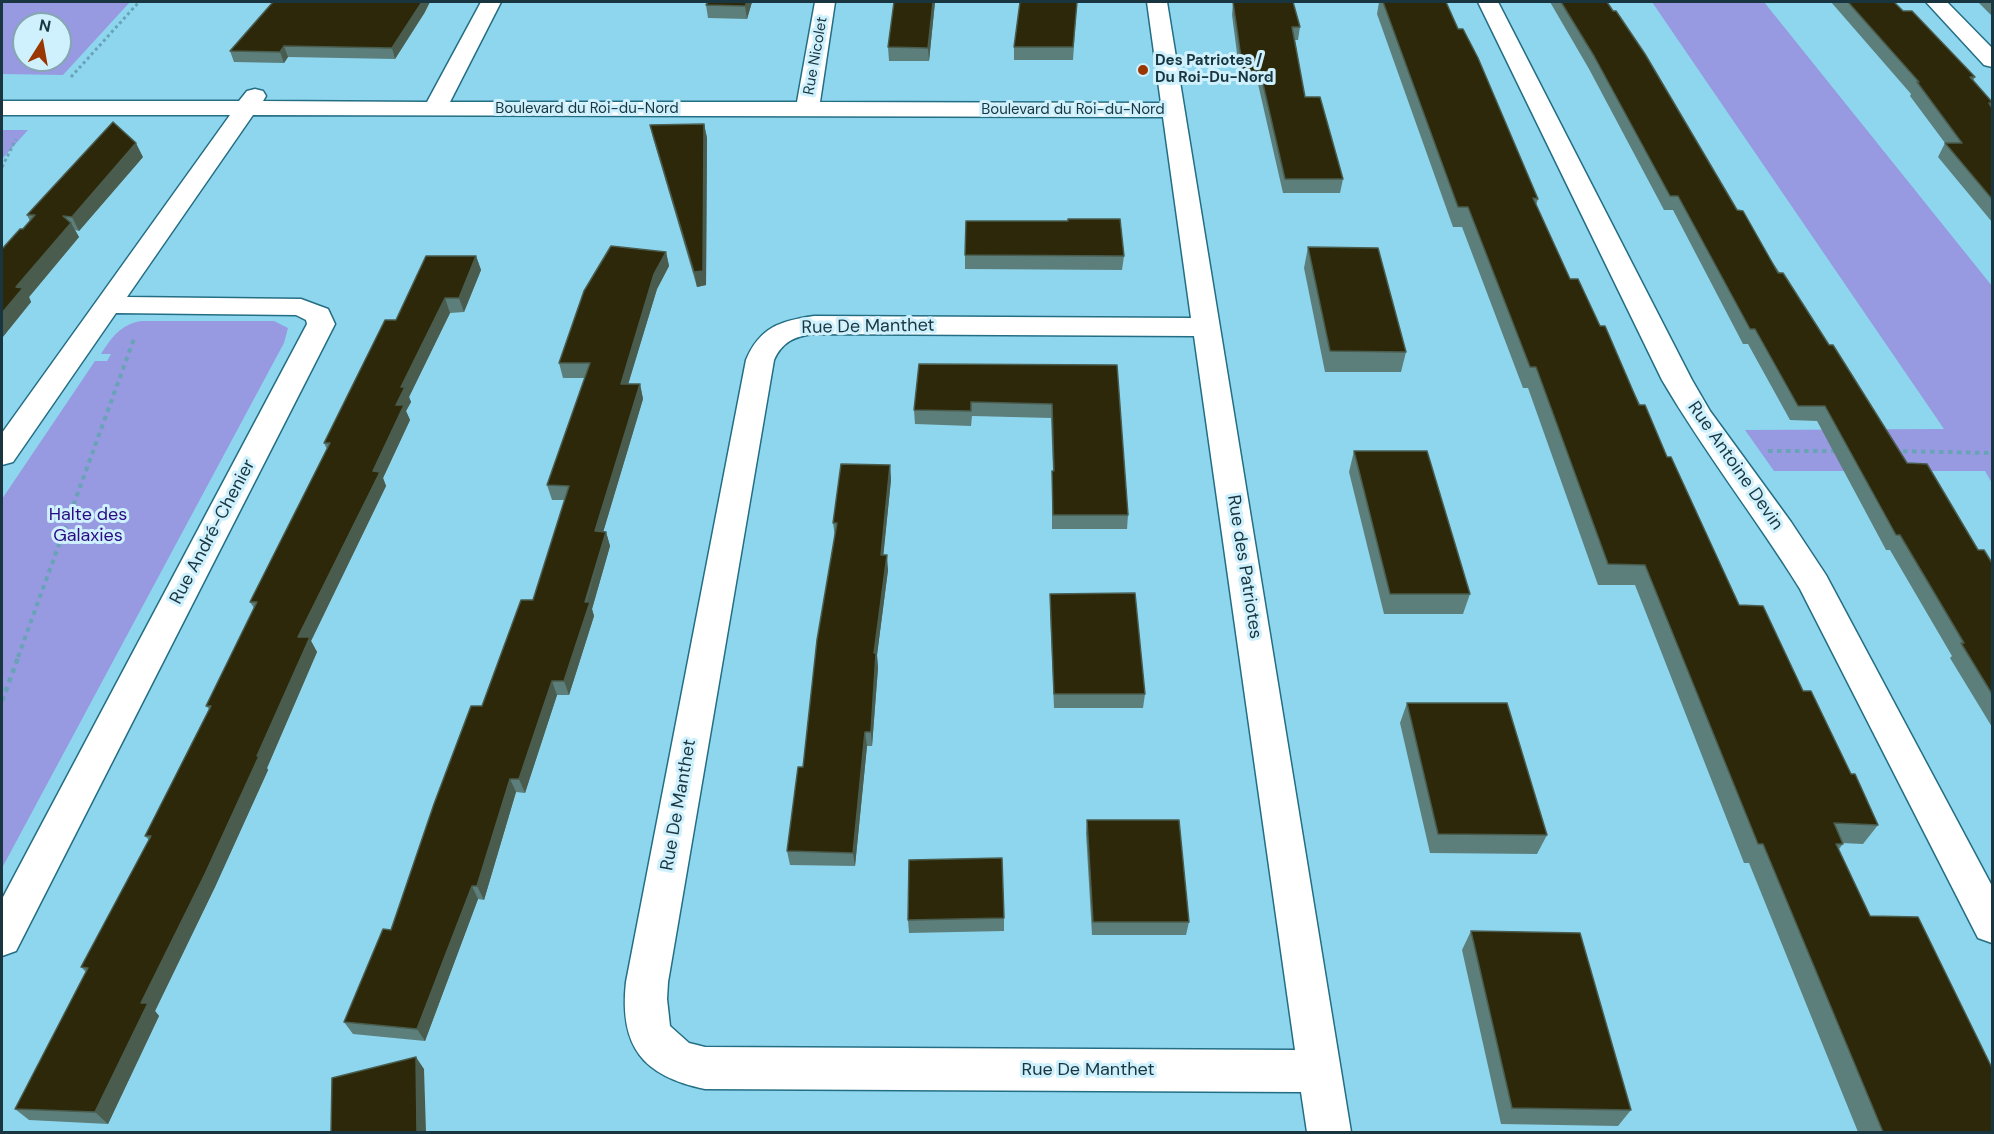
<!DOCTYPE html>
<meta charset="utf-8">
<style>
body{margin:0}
#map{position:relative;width:1994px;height:1134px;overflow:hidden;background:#8ed6ee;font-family:"DM Sans",sans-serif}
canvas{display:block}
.frame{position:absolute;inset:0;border:3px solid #193640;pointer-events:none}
.north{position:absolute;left:12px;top:12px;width:60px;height:60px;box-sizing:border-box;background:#cef1fd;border:2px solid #86a6b1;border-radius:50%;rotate:11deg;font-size:16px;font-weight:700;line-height:24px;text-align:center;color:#193640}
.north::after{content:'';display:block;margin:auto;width:21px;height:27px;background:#9a3600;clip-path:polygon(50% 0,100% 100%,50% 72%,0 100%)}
</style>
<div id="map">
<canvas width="1994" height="1134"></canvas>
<div class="frame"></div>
<div class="north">N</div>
</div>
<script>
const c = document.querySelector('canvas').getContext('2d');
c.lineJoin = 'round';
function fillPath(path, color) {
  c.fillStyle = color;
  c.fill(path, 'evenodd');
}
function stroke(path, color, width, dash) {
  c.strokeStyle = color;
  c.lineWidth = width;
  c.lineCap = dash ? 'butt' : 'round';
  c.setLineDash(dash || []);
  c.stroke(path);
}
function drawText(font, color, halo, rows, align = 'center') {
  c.font = font + ' "DM Sans",sans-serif';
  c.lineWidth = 6;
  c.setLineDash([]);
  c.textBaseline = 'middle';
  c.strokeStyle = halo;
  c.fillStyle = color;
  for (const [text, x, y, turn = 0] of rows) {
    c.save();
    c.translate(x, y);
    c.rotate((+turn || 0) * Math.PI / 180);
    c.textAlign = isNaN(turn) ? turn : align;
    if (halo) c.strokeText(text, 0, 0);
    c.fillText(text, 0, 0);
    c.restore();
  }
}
fillPath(new Path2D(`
 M2,2H130L63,75L2,74ZM24,24H60V60H24Z
 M1652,2H1764L1992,286V483L1985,471H1774L1745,430L1944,429Z
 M2,130H28L2,159Z
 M141,321H274L288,328L284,343L2,868V499L95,361H107L111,354H101C112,337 120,325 141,321Z`), '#9799e1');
const minor = new Path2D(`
 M481,2H501L450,102H797L815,2H835L820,102L1161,103L1147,2H1167L1351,1132H1307L1301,1092L705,1089C643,1076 619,1047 626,982L746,360C760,327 780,321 814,316L1191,318L1163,117L253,115L127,297L301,299L328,309L335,324L16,951L2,956V899L307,324L306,320L296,315L116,313L13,462L2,465V433L230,115H2V101H239L247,91L255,89L263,91L266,96L263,101L427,102ZM814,334L1194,336L1295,1050L705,1047L689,1043L670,1026L667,999L668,982L774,360C782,342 795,336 814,334Z
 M1478,2H1498L1692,380L1710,411L1791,522L1826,575L1992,886V943L1978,938L1800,589C1756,518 1704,452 1662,380Z
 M1926,2H1947L1992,48V67L1984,65Z`);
stroke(minor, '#246e84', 3);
stroke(new Path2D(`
 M71,77L139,2
 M2,167L16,139`), '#69a3b7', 3, [3, 3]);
stroke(new Path2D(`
 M1768,451H1836
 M1894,451L1992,453
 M18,657L135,336`), '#69a3b7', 4, [4.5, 4.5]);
stroke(new Path2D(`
 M2,701L19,655`), '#69a3b7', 4.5, [5, 5]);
fillPath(minor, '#fff');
fillPath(new Path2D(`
 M752,2L747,19L708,18L706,5Z
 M935,2L929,61H889L888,47Z
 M1077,2L1073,60H1014V47Z
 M1233,2H1293L1300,27L1298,40H1295L1305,97L1343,179L1340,193H1283L1258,84H1241L1232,15Z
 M1379,2H1446L1538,199L1536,205L1570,279L1600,326L1667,457L1739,605L1803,691L1878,825L1863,844L1842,843L1843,844L1839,849L1870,916L1992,1132H1858L1749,863H1744L1635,585H1598L1528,388H1523L1462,227H1453L1377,14Z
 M1550,2H1607L1737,210L1829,345L1907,463L1978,550L1992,563V727L1950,658L1952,656L1890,550H1886L1817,421L1790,420L1748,344H1743L1673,210H1664L1589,69Z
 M1831,2H1894L1903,11L1975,77L1973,81L1992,102V222L1938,157L1945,143L1910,96L1911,94Z
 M1978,2H1992V16Z
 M425,12L395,59L288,57L284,63L234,62L230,51Z
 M704,124L707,138L706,285L697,287L653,138L650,125Z
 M143,157L79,231L75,230L79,237L29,297L31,302L2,338V249L30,221L27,215Z
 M1308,247L1406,352L1401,372H1325L1304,268Z
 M666,252L669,266L657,289L628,384H640L643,399L603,532H606L610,546L592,609L594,616L569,695H557L525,793L516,792L484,900L478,899L425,1041L353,1034L344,1022L391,930L482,706L533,600L565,500H552L547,485L585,378H563L559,363Z
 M965,255L1124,256L1122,270L965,269Z
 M476,256L481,270L464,312L450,313L409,397L411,402L406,411L410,420L383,478L386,486L311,641L317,652L267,768L268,770L215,887L155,1011L159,1016L108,1124L29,1120L15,1109L86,972L81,967L149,840L145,836L209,709L206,706L254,608L250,602L327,449L324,443L396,320Z
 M1117,365L1128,515L1127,529H1052V471H1053L1051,418L972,416L971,426L915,424L914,410Z
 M1354,451L1470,594L1463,614H1384L1349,472Z
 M890,465L891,480L883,555L888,570L877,655L878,668L872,746H867L855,866L790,865L787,851L803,767L835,537L833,523Z
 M1050,594L1145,694L1143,708H1054L1050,608Z
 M1407,703L1547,835L1537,854L1430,853L1400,723Z
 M1087,820L1189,922L1186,935H1092L1086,833Z
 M1004,918V931L909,933L908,920Z
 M1471,931L1631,1110L1618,1126L1501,1124L1462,950Z`), '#5d7f7c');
fillPath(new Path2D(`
 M422,2H430L425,12L395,59L392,48Z
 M747,2H752L747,19L745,6Z
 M933,2H935L929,61L928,48Z
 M284,46L288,57L284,63L280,52Z
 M704,124L707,138L706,285L697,287L694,272Z
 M136,143L143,157L79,231L72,217Z
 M71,223L79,237L29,297L31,302L2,338V313L16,287Z
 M666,252L669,266L657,289L624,398L621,384L654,274Z
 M476,256L481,270L464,312L459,298Z
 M445,298L450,313L409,397L411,402L406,411L410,420L383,478L386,486L311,641L317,652L267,768L268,770L215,887L155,1011L159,1016L108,1124L95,1112L141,1003L257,756L298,637L373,471L396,405L401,387Z
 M640,384L643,399L599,546L595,531Z
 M890,465L891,480L882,569L881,555Z
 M606,532L610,546L592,609L594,616L569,695L564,681Z
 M887,555L888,570L877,655L878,668L872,746L871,732L874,653Z
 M552,681L557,695L525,793L519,779Z
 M865,732L867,746L855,866L853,853Z
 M510,779L516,792L484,900L477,886Z
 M472,886L478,899L425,1041L417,1029Z
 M416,1057L424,1069L426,1132H417Z`), '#495c4e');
const building = new Path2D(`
 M273,2H422L392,48L284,46L280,52L230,51Z
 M708,2H747L745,6L706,5Z
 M894,2H933L928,48L888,47Z
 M1020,2H1077L1073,47H1014Z
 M1233,2H1293L1300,27H1292L1305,97H1320L1343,179H1285L1260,71H1243Z
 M1383,2H1446L1458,29H1463L1478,58L1538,199L1533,198L1570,279H1578L1600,326H1605L1639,405H1645L1667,457H1671L1739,605L1763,606L1803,691H1811L1851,774H1855L1878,825L1834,823L1843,844H1836L1870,916L1918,917L1992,1068V1132H1883L1763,844H1758L1645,565L1608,564L1536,367H1530L1468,207H1458Z
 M1561,2H1607L1613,11H1616L1645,54L1737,210L1743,211L1778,273H1783L1829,345H1833L1907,463L1927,464L1978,550H1984L1992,563V694L1961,643H1964L1900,535H1896L1825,406H1798L1755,329H1750L1678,196H1670L1594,56Z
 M1848,2H1894L1903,11H1912L1975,77H1970L1992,102V103H1989L1992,108V199L1945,143H1962L1917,82H1919Z
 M113,122L136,143L72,217L63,216L71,223L16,287L23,288L2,313V249L20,229H23L35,215H27Z
 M704,124L703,271L694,272L650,125Z
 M1068,219H1120L1124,256L965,255L966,221H1068Z
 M611,246L666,252L654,274L621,384H640L595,531L606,532L585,602H590L564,681H552L519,779H510L477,886H472L417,1029L344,1022L383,929L391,930L434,804L471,706H482L521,600H533L569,486L547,485L590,363H559L584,291Z
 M1308,247L1378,248L1406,352L1330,351Z
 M426,256H476L459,298H445L401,387H405L396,405H404L373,471L380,472L298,637H310L257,756H259L205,874L141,1003H148L95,1112L15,1109L88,968L81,967L151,836H145L211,706H206L257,602H250L330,443H324L385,320H396Z
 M919,364L1117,365L1128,515H1053L1052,471H1054L1052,404L971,402V411L914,410Z
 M1354,451H1427L1470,594H1390Z
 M841,464L890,465L881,555H887L874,653H876L871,732H865L853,853L787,851L798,767H803L817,640L837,523H833Z
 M1135,593L1145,694H1054L1050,594Z
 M1407,703H1507L1547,835L1438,834Z
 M1087,820H1179L1189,922H1093Z
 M1002,858L1004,918L908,920L909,860Z
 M1471,931L1580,933L1631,1110L1512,1108Z
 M416,1057L417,1132H331L332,1078Z`);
fillPath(building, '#2c2809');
stroke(building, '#495c4e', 1.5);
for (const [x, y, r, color] of [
 [1143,70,6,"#9a3600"]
]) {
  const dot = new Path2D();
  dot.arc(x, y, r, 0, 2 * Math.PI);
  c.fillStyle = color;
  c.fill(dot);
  stroke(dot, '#cef1fd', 2);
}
drawText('15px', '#193640', '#cef1fd', [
 ["Rue Nicolet",816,56,-80],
 ["Boulevard du Roi-du-Nord",587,109],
 ["Boulevard du Roi-du-Nord",1073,110]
]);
drawText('bold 15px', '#193640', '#cef1fd', [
 ["Des Patriotes /",1155,61],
 ["Du Roi-Du-Nord",1155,78]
], 'left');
drawText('18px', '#193640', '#cef1fd', [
 ["Rue De Manthet",868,327,-1],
 ["Rue Antoine Devin",1735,466,55],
 ["Rue André-Chenier",213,532,-62],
 ["Rue des Patriotes",1244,567,81],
 ["Rue De Manthet",679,805,-80],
 ["Rue De Manthet",1088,1070]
]);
drawText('18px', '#2c0a83', '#cef1fd', [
 ["Halte des",88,515],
 ["Galaxies",88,536]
]);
</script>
